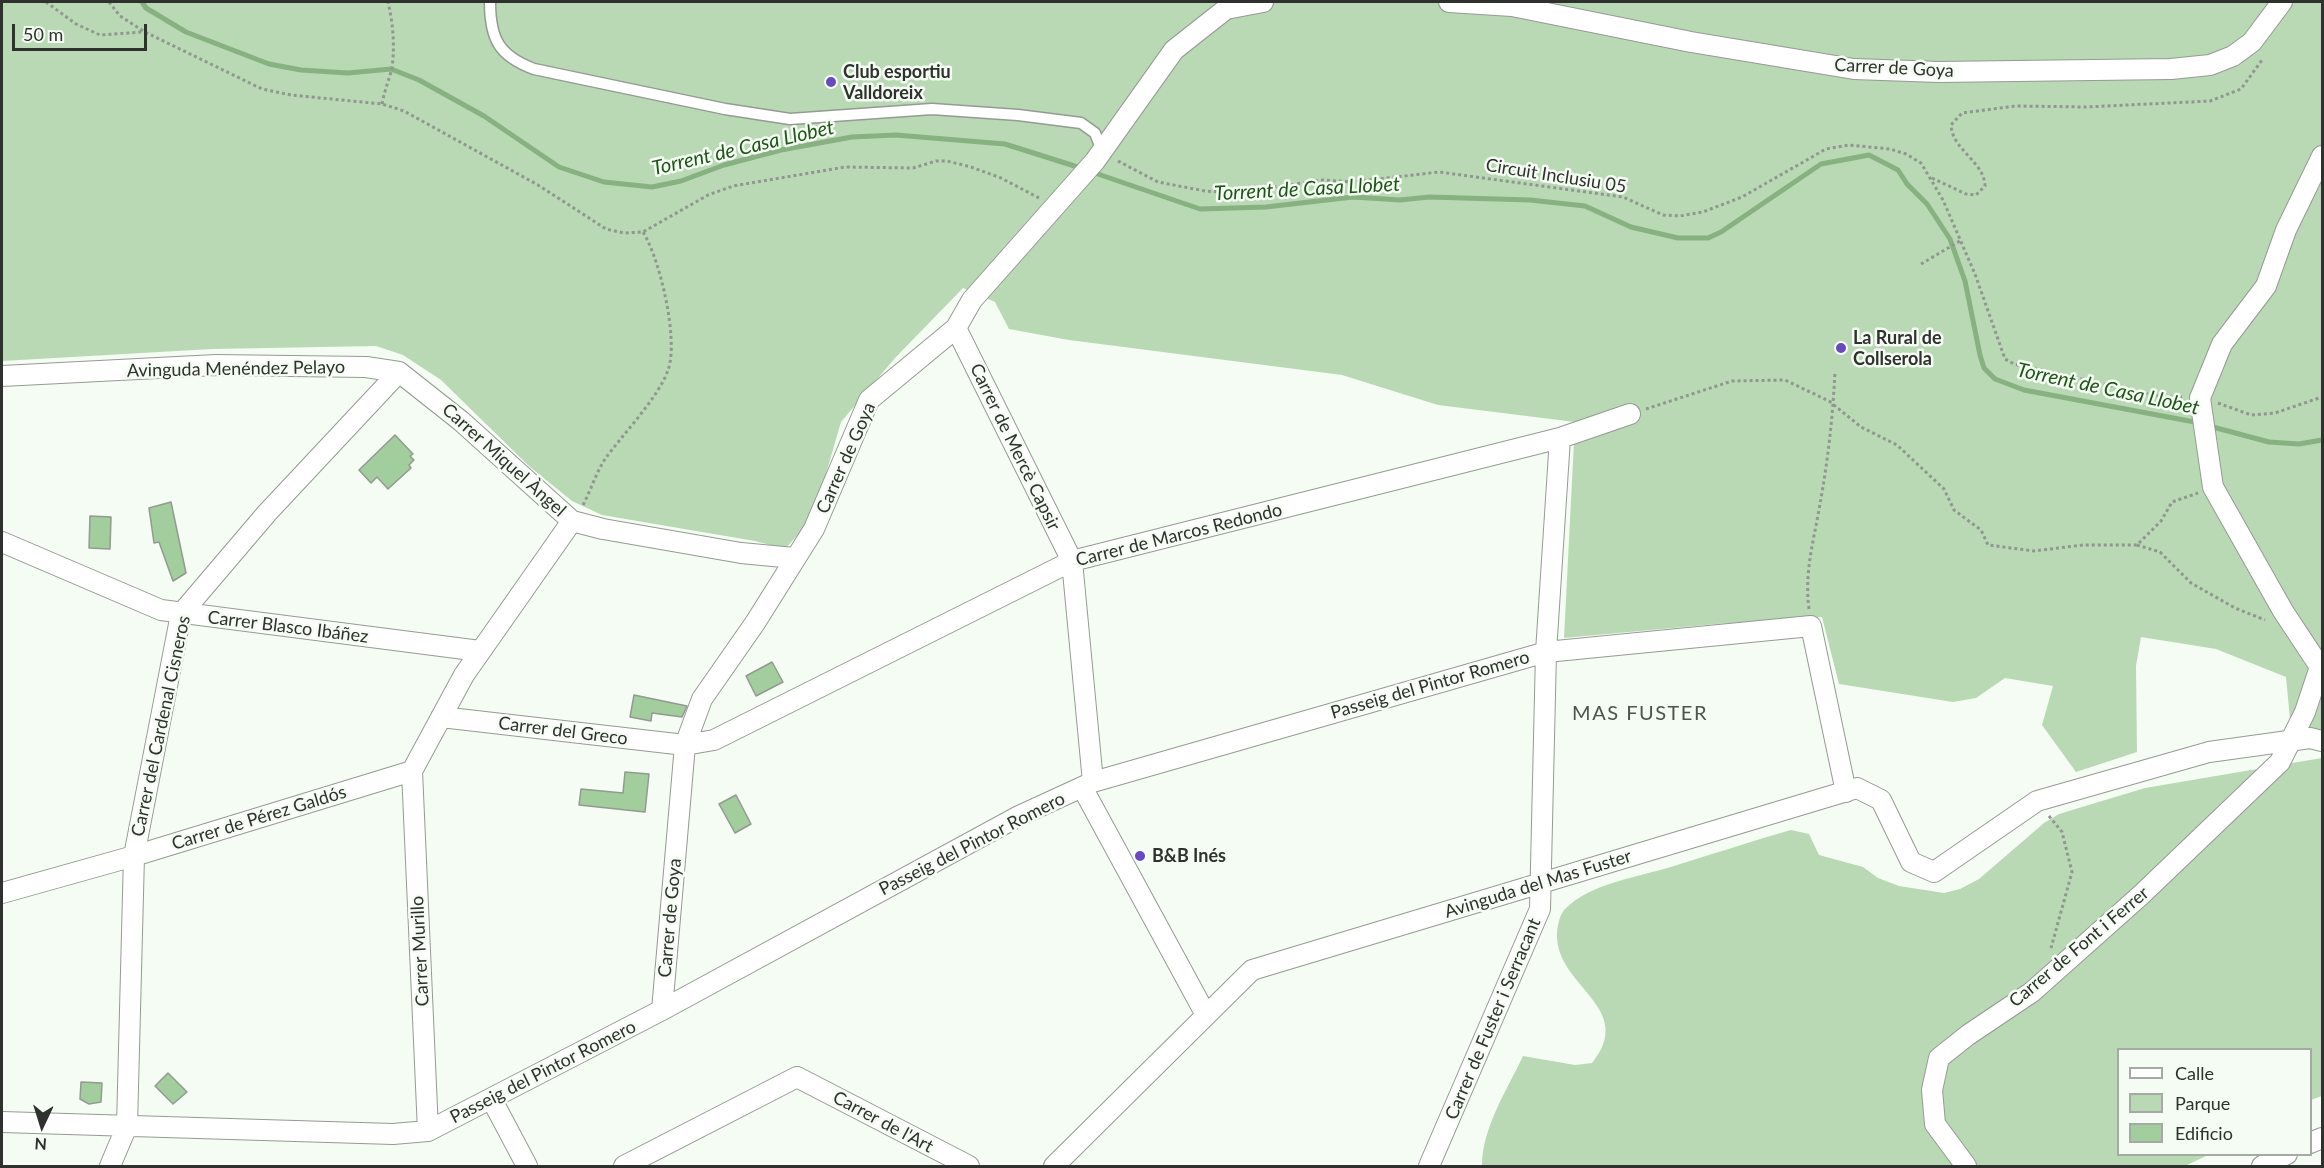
<!DOCTYPE html>
<meta charset="utf-8">
<style>
body{margin:0}
#map{position:relative;width:2324px;height:1168px;overflow:hidden;background:#f5fcf3;font-family:Lato,sans-serif}
canvas{display:block}
.frame{position:absolute;inset:0;border:3px solid #2e312d;pointer-events:none}
.legend{position:absolute;left:2117px;top:1048px;width:195px;height:108px;box-sizing:border-box;background:#f5fcf3;border:2px solid #a5aba4;margin:0;padding:8px 10px;list-style:none;font-size:18px;color:#2e312d}
.legend li{display:flex;align-items:center;gap:12px;height:30px}
.legend b{width:30px;border:2px solid #a5aba4}
.north{position:absolute;left:12px;top:1096px;width:60px;height:60px;-webkit-text-stroke:4px #f5fcf3;paint-order:stroke;rotate:184deg;font-size:16px;font-weight:700;line-height:24px;text-align:center;color:#2e312d}
.north::after{content:'';display:block;margin:auto;width:21px;height:27px;background:#2e312d;clip-path:polygon(50% 0,100% 100%,50% 72%,0 100%)}
.scale{position:absolute;left:12px;top:24px;width:135px;height:27px;box-sizing:border-box;border:3px solid #2e312d;border-top:0;padding-left:8px;font-size:18px;line-height:21px;white-space:nowrap;color:#2e312d;-webkit-text-stroke:4px #f5fcf3;paint-order:stroke}
</style>
<div id="map">
<canvas width="2324" height="1168"></canvas>
<div class="frame"></div>
<ul class="legend">
<li><b style="height:8px;background:#fff"></b>Calle</li>
<li><b style="height:16px;background:#b8d9b4"></b>Parque</li>
<li><b style="height:16px;background:#a2cd9c"></b>Edificio</li>
</ul>
<div class="north">N</div>
<div class="scale">50 m</div>
</div>
<script>
const c = document.querySelector('canvas').getContext('2d');
c.lineJoin = 'round';
function fillPath(path, color) {
  c.fillStyle = color;
  c.fill(path, 'evenodd');
}
function stroke(path, color, width, dash) {
  c.strokeStyle = color;
  c.lineWidth = width;
  c.lineCap = dash ? 'butt' : 'round';
  c.setLineDash(dash || []);
  c.stroke(path);
}
function drawText(font, color, halo, rows, align = 'center') {
  c.font = font + ' Lato,sans-serif';
  c.lineWidth = 5;
  c.setLineDash([]);
  c.textBaseline = 'middle';
  c.strokeStyle = halo;
  c.fillStyle = color;
  for (const [text, x, y, turn = 0] of rows) {
    c.save();
    c.translate(x, y);
    c.rotate((+turn || 0) * Math.PI / 180);
    c.textAlign = isNaN(turn) ? turn : align;
    if (halo) c.strokeText(text, 0, 0);
    c.fillText(text, 0, 0);
    c.restore();
  }
}
fillPath(new Path2D(`
 M2,2H2322V731L2291,730L2286,677L2216,649L2141,637L2136,666L2137,752L2076,772L2042,725L2053,686L2005,678L1976,698L1953,702L1839,684L1822,617L1716,624L1564,638L1575,422L1438,405L1342,375L1069,340L1009,329L995,302L963,288L895,358L841,422L813,518L785,549L755,541L602,515L572,501L530,467L441,380L403,355L376,346L212,349L2,361Z
 M2322,758V1096L2311,1100L2310,1050H2118V1154L2208,1155L2185,1166H1482C1482,1128 1507,1090 1523,1056L1575,1065L1592,1063C1637,1008 1557,987 1557,936C1557,927 1559,917 1564,910C1590,883 1639,877 1674,866C1713,854 1752,841 1791,830L1809,834L1819,855L1863,867L1878,878L1899,886L1944,893L1960,889L1979,879L2044,823L2059,814L2145,788Z`), '#b8d9b4');
stroke(new Path2D(`
 M142,2L146,8L186,32L269,64L301,70L348,73L391,69L419,80L484,116L559,167L604,182L652,187L681,181L724,165L781,150L852,137L896,135L1005,144L1084,169
 M1092,172L1200,209L1266,207L1353,197L1400,200L1429,197L1530,200L1585,206L1631,227L1678,238H1708L1721,232L1821,164L1869,155L1898,170L1907,184L1927,204L1950,239L1965,281L1980,355L1984,368L1995,379L2024,390L2200,423
 M2209,426L2269,442L2299,444L2322,440`), '#87b181', 5);
const building = new Path2D(`
 M395,435L413,454L410,456L414,460L409,465L411,468L388,489L377,477L371,483L359,470Z
 M171,502L186,573L173,581L159,542L154,543L149,508Z
 M90,516L111,517L110,549L89,548Z
 M772,662L783,682L756,696L746,676Z
 M634,695L687,706L682,717L652,713L651,721L630,717Z
 M625,772L649,774L645,812L579,805L581,789L623,793Z
 M736,795L751,824L735,833L719,804Z
 M168,1073L187,1092L173,1104L155,1086Z
 M81,1082L102,1083L101,1102L89,1104L80,1099Z`);
fillPath(building, '#a2cd9c');
stroke(building, '#939a92', 1.5);
const lane = new Path2D(`
 M490,2C490,39 499,56 534,69L725,109L790,119L932,109L1018,115L1081,123L1095,133L1102,151`);
const street = new Path2D(`
 M1449,2L1512,6L1691,42L1854,69L1939,72L2171,69L2210,65L2233,56L2252,42L2282,2
 M956,328L1072,561L1093,782
 M2,376L216,365L366,367L399,372L461,421L572,521L603,529L741,553L794,558
 M2,542L161,610L480,651
 M441,717L685,745L714,740L1072,561L1560,438L1630,414
 M412,771L428,1131
 M412,771L464,675L572,521
 M1082,787L1206,1015
 M2,893L134,856L412,771
 M662,1010L685,745L702,699L755,623L814,529L869,400L956,328L972,300L1095,161L1174,50L1226,9L1263,2
 M492,1100L527,1166
 M2,1122L393,1134L428,1131L662,1010L1019,816L1093,782L1546,652L1811,626L1846,792
 M2310,1143L2322,1138
 M110,1166L127,1126L134,856L181,614L267,513L399,372
 M624,1166L797,1077L969,1166
 M1054,1166L1252,970L1857,788L1881,800L1911,862L1934,872L2037,801L2209,752L2310,738L2322,741
 M1429,1166L1540,909L1546,652L1560,438
 M1966,1166L1935,1124L1932,1090L1939,1058L1968,1035L2032,992L2141,895L2280,762L2305,712L2320,667L2283,611L2213,487L2200,398L2222,344L2266,286L2286,230L2322,156
 M2262,1166L2287,1154`);
stroke(lane, '#949b93', 13);
stroke(street, '#949b93', 22);
stroke(new Path2D(`
 M46,2L76,24L100,35L143,32
 M109,2L120,16L145,32L262,89L291,95L382,104L404,111L538,185L606,229L624,233L643,232L708,195L733,186L845,167L913,168L936,161H947L971,167L1001,178L1039,198
 M382,104C384,92 389,80 392,68C395,46 393,23 388,2
 M1118,161L1158,182L1205,191L1234,193L1323,180L1352,182L1439,172L1623,197L1663,215L1680,216L1703,212L1742,197L1826,149L1849,145L1890,149L1906,154L1921,163L1943,200L1975,274L2005,359L2014,364L2162,397H2182
 M1932,178L1966,194L1976,195L1985,186C1984,161 1952,150 1951,125L1962,113L2016,106L2086,107L2210,101L2241,89L2262,60
 M1921,264L1960,241
 M2218,403L2251,415L2275,413L2322,397
 M1646,409L1732,381L1785,380L1829,401L1861,427L1897,445L1944,489L1954,510L1981,530L1988,545L2034,551L2083,545H2137L2161,521L2172,502L2198,493
 M583,505C591,490 596,473 605,459C623,434 659,397 668,370C679,340 660,259 643,232
 M2137,545L2160,552L2191,583L2235,608L2265,620
 M1809,609C1804,572 1814,540 1820,504C1828,460 1833,415 1835,371
 M2049,816L2062,832L2072,872L2051,948`), '#919690', 3, [3, 3]);
stroke(lane, '#fff', 10);
stroke(street, '#fff', 20);
for (const [x, y, r, color] of [
 [831,82,6,"#6a48c1"],
 [1841,348,6,"#6a48c1"],
 [1140,856,6,"#6a48c1"]
]) {
  const dot = new Path2D();
  dot.arc(x, y, r, 0, 2 * Math.PI);
  c.fillStyle = color;
  c.fill(dot);
  stroke(dot, '#f5fcf3', 2);
}
drawText('18px', '#2e312d', '#f5fcf3', [
 ["Carrer de Goya",1894,68,3],
 ["Circuit Inclusiu 05",1556,176,9],
 ["Avinguda Menéndez Pelayo",236,369,-1],
 ["Carrer de Mercè Capsir",1015,447,64],
 ["Carrer de Goya",846,458,-66],
 ["Carrer Miquel Àngel",504,460,42],
 ["Carrer de Marcos Redondo",1179,535,-14],
 ["Carrer Blasco Ibáñez",288,627,7],
 ["Passeig del Pintor Romero",1430,685,-16],
 ["Carrer del Cardenal Cisneros",161,726,-78],
 ["Carrer del Greco",563,731,7],
 ["Carrer de Pérez Galdós",259,818,-17],
 ["Passeig del Pintor Romero",972,844,-27],
 ["Avinguda del Mas Fuster",1538,884,-17],
 ["Carrer de Goya",670,918,-85],
 ["Carrer de Font i Ferrer",2079,947,-40],
 ["Carrer Murillo",420,951,-93],
 ["Carrer de Fuster i Serracant",1493,1019,-67],
 ["Passeig del Pintor Romero",543,1072,-27],
 ["Carrer de l'Art",883,1122,28]
]);
drawText('bold 18px', '#2e312d', '#f5fcf3', [
 ["Club esportiu",843,72],
 ["Valldoreix",843,93],
 ["La Rural de",1853,338],
 ["Collserola",1853,359],
 ["B&B Inés",1152,856]
], 'left');
drawText('italic 20px', '#1c5515', '#f5fcf3', [
 ["Torrent de Casa Llobet",743,148,-13],
 ["Torrent de Casa Llobet",1307,189,-3],
 ["Torrent de Casa Llobet",2108,389,12]
]);
c.letterSpacing = '1.5px';
drawText('20px', '#4e544d', '#f5fcf3', [
 ["MAS FUSTER",1640,714]
]);
c.letterSpacing = '0px';
</script>
